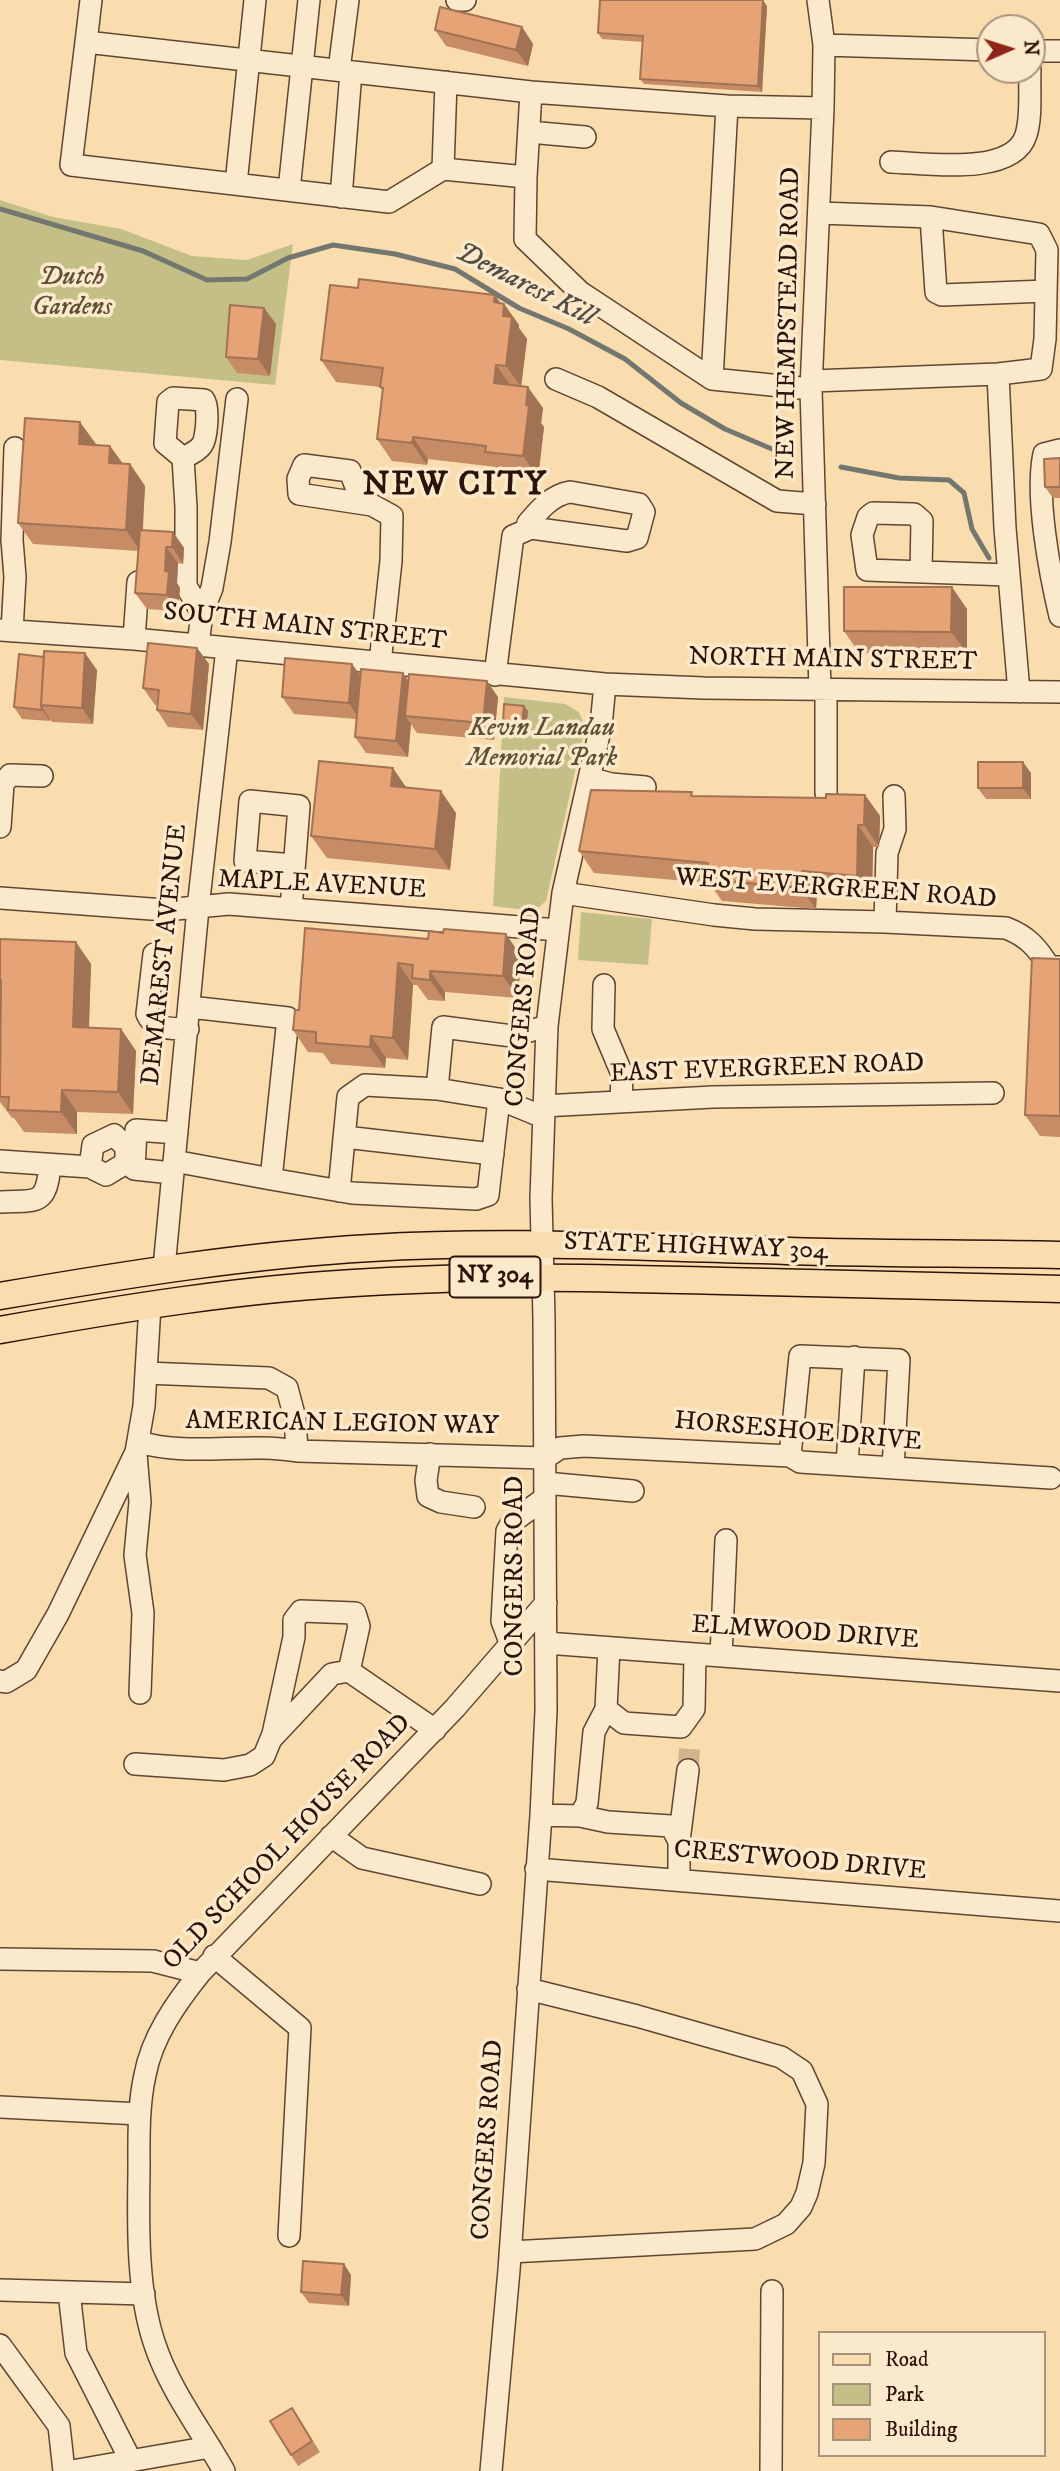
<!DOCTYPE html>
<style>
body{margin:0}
#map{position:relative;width:1060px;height:2471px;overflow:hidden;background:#f9ddaf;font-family:"IM FELL DW Pica",serif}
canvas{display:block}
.legend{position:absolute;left:818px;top:2331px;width:228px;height:126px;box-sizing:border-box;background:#fbe9cb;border:2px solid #a7937d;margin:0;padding:9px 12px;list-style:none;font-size:21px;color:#2a1308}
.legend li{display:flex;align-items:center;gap:14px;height:35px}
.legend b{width:35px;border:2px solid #a7937d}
.north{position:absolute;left:976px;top:14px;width:70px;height:70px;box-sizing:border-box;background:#fbe9cb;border:2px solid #a7937d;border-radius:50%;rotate:87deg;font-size:19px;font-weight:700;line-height:28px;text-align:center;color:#2a1308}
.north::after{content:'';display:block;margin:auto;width:24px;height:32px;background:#8f2418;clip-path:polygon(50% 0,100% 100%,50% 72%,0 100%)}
</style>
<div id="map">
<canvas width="1060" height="2471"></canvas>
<ul class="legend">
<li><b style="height:9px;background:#f9ddaf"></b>Road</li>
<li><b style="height:19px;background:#c3bf87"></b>Park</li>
<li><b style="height:19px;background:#e6a376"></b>Building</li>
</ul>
<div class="north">N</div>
</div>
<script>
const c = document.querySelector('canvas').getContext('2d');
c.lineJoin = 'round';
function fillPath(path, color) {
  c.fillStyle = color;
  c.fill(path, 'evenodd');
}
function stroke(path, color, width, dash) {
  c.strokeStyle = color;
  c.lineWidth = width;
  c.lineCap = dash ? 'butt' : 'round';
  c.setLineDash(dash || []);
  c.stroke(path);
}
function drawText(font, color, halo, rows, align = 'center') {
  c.font = font + ' "IM FELL DW Pica",serif';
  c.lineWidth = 7;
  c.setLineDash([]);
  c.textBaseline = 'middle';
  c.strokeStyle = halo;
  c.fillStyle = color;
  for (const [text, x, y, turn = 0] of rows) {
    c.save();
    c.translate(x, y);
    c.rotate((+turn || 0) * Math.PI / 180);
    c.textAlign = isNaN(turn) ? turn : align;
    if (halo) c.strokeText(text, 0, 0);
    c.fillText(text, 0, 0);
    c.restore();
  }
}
fillPath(new Path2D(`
 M0,200L53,217L121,229L192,256L247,260L293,244L275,385L0,360Z
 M504,697L565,704L579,712L585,727L546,901L534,911L493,906Z
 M581,912L652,919L648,965L578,960Z`), '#c3bf87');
stroke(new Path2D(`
 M0,209L143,251L207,280L247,279L288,258L333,245L395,254L455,269L519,308L569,329L625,359L681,403L725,429L772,449
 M841,467L899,478L949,480L964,493L972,529L989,558`), '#737770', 5);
stroke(new Path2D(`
 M688,1770L690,1743`), '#d0b58e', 21, [21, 10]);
const minor = new Path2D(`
 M457,0H465
 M818,0L824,45L823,108L811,389L820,690
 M86,42L91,0
 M824,45L990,50
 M1032,51H1060
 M339,70L348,0
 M529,132L585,137
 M891,162C925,163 1013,177 1026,135C1032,116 1029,90 1030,70
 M443,169L446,82
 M526,177L531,92
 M236,184L255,0
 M289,190L309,0
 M341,197L351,72
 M931,217L936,292L942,295L1046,291
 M998,374L1005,528L1019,692
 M556,379L598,397L777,501L815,504
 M712,379L580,292L525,239L526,177L443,169L389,202L71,165L86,42L531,92L727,106
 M812,381L998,374L1041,369L1045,339L1047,250L1039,234L931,217L819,213
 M811,389L712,379L727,106L823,108
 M173,398L204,400C209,407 207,438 202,445C198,451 189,455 183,458L165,443L168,402Z
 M1060,450L1044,454C1035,496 1050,574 1060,616
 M183,458L186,507V586L202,613
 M362,503L350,471L304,465L298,479L299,494L372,505L392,516L391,561L380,663
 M921,572L922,521L914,514L873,513L868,517L862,535L867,570L1008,575
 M0,630L134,639L605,684L704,688L1060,692
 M12,631L15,577L12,540L15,448
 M134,639L138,582
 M198,645L202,613L212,588L220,542L237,399
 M495,675L513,536L531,528L627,541L637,538L644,512L639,504L570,492C552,495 540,509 528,523L531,528
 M589,778L611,784L645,787
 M826,793V690
 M0,827L3,784L10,775L42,776
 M563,893L714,915L755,919L885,922L1006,928C1027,936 1038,948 1049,967H1060
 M0,898L165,910L229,904L558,930
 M291,909L299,806L250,801L245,861L294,865
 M885,922L887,853L895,829L894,796
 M154,954L147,1014C154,1031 172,1028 188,1029
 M604,985L603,1029L622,1074L621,1102
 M543,1106L713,1097L993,1093
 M543,1117L499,1099L437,1089L443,1027L512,1036L547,1026
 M345,1137L493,1154
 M126,1147V1163L106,1175L90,1167L93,1145L114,1135L126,1147L135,1144
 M0,1161L90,1167
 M174,1161L271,1179L288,1018L190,1007
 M172,1173L134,1169L136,1130L177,1133
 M271,1179L352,1193L476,1199L488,1195L499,1099
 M339,1191L348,1097L365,1085L437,1089
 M0,1202C37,1200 46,1207 50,1165
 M164,1268L198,908L227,648
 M146,1373L269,1378L287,1388L295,1418L297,1451
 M139,1442C190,1457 245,1442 297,1451L545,1458
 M136,1454L140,1502L135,1555L143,1613L140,1693
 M430,1454L426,1480L428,1496L441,1502L474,1507
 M790,1456L800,1356L899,1360L893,1468
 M545,1458L560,1448L584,1446L790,1456L800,1462L1051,1478
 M847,1465L854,1357
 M545,1483L633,1491
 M546,1643L1060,1681
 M511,1645L502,1621L507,1531L512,1522L545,1498
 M609,1648L606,1709L624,1723L681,1727
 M721,1656L726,1540
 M0,1681L6,1682L26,1670L58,1614L136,1452L144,1406L150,1305
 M681,1727L694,1709L695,1654
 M271,1739L332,1674L349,1671
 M135,1764L224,1770L250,1765L264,1756L273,1734L294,1637V1620L301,1611L355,1613L359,1626L349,1671L435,1730
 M541,1815L580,1816L608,1822L671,1826L679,1841V1880
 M580,1816L587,1803L594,1732L606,1709
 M331,1836L362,1858L480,1884
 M679,1841L688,1770
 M536,1869L1060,1911
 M214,1956L300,2028L289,2236
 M0,1959L153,1961L200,1973
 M0,2107L140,2114
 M510,2252L755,2239L786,2224L801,2207L807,2193L814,2163L817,2104L802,2071L781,2057L637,2016L528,1989
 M0,2290L144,2294
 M69,2292L76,2353L131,2461
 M0,2345L59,2426L64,2471
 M72,2471L210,2447
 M224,2471C201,2430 170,2390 155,2345C137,2293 138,2226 139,2171C139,2139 138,2106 145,2075C152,2037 176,2003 200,1973L455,1708L546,1603
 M491,2471L509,2270L541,1815L546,1711L544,1319L541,1198L547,1026L563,893L601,726L605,684
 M771,2471L772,2291`);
const major = new Path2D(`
 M0,1296C123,1275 246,1255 371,1248C501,1240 630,1247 761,1250C860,1254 960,1253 1060,1255
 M0,1330C123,1308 246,1288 371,1282C488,1275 606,1278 723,1281C836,1284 948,1286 1060,1289`);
stroke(minor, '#5e4632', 24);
stroke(major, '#2a1308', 29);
stroke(minor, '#fbe9cb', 21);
stroke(major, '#f9ddaf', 26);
fillPath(new Path2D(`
 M767,6L762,92L644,84L640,79L643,42L602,39L598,33Z
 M522,27L533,44L528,66L446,46L435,30Z
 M358,288L495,295L500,303L504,304L519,325V328L527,339L521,386L543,408L541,423L544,427L538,478L500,473L496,467L428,459L427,465L392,461L377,439L383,391L380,387L336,382L321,360Z
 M264,308L276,324L270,376L237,373L226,357Z
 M96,444L95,445L110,446L123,464H130L145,486L143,530L173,532L184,548L183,564L178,563L177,583L180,588L178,611L147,609L135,593L138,551L33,544L18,523Z
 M1060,458V498H1053L1045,487Z
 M967,609V653H859L844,631Z
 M197,648L209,664L203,730L168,727L157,710V705H155L143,688Z
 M97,670L93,724L52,722L50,719V721L22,719L14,707Z
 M360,676L409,681L498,697L494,740L417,733L411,724L408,757L366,753L355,737L356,719L294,714L282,697Z
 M528,711L526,729L507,728L503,723Z
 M1031,773V799H986L978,788Z
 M406,788L456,813L450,870L327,858L311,836Z
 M865,795L880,816L879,847H873L872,897L817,892L816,909L722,901L709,883L594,873L579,851L695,796L826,798Z
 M305,928L521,956L518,998L445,992V1001L428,1000L417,985H413L408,1060L386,1058L385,1068L331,1064L323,1053L308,1052L293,1030L299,1010Z
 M0,939L91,964L89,1028L121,1029L136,1051L133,1114L77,1112V1134L24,1132L14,1118H12L0,1102Z
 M1060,959V1137L1040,1136L1025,1115Z
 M344,2264L351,2275L349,2306L309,2303L301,2292Z
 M292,2408L320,2452L298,2466L291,2455Z`), '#c68c65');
fillPath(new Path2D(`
 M763,0L767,6L762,92L758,86Z
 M522,27L533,44L528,66L516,50Z
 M495,295L504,308V304L519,325V328L527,339L521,387L506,366L494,302Z
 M264,308L276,324L270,376L258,359Z
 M496,365L511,386L494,383Z
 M528,387L543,408L541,423L544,427L538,478L523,456Z
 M80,422L96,444L94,465L79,444Z
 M413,437L428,459L427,465L412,443Z
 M110,446L126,468L109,463Z
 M130,464L145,486L141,552L126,530Z
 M173,532L184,548L183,564L172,547Z
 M166,547L178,563L177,583L180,588L178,611L167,595L165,571Z
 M952,587L967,609V653L951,632Z
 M197,648L209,664L203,730L191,714Z
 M85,653L97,670L93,724L82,708Z
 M352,664L364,680L360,720L349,703Z
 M403,673L414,689L405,716L411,724L408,757L396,741Z
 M487,681L498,697L494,740L483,723Z
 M524,706L528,711L526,729L522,724Z
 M42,707L50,719V721L42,710Z
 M1023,762L1031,773V799L1023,788Z
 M393,768L408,790L391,786Z
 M441,791L456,813L450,870L435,849Z
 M865,795L880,816L879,847L864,825Z
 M858,825L873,847L872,897L857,876Z
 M802,871L817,892L816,909L801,888Z
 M506,934L521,956L518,998L503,976Z
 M76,942L91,964L88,1049L73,1027Z
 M398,963L413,985L408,1060L393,1038Z
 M430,971L445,992V1001L430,980Z
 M121,1029L136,1051L133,1114L118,1092Z
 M371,1036L386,1058L385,1068L370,1047Z
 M62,1090L77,1112V1134L61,1112Z
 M344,2264L351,2275L349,2306L341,2295Z`), '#a17253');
const building = new Path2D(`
 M600,0H763L758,86L640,79L643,36L598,33Z
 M440,7L522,27L516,50L435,30Z
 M359,279L495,295L494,302L504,304L503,316L512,317L506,366L496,365L494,383L528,387L526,405L529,406L523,456L485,452L486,446L413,437L412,443L377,439L383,388L380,387L383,368L321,360L330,285L358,288Z
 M230,305L264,308L258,359L226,357Z
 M25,418L80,422L79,444L110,446L109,463L130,464L126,530L18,523Z
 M1060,458V487H1045L1044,459Z
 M140,530L173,532L172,547H166L165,571L169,572L167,595L135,593Z
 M844,587H952L951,632L844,631Z
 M148,643L197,648L191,714L157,710L159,690L143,688Z
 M44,651L85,653L82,708L41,705Z
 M19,654L44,657L41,705L42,710L14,707Z
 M285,658L352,664L349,703L282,697Z
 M361,669L403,673L396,741L355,737Z
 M409,674L487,681L483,723L405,716Z
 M504,704L524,706L522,724L503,723Z
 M319,761L393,768L391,786L441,791L435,849L311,836Z
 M978,762H1023V788H978Z
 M591,790L692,792L691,796L826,798V794L865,795L864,825H858L857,876L802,871L801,888L706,879L708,863L579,851Z
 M305,928L428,939L429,931L443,933L444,929L506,934L503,976L430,971V980L412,978L413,965L398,963L393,1038L371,1036L370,1047L316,1043V1032L293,1030L295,1010H299Z
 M0,939L76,942L73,1027L121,1029L118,1092L62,1090L61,1112L8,1110L9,1097H0L1,980H0Z
 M1032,958L1060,959V1116L1025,1115Z
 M303,2261L344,2264L341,2295L301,2292Z
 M292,2408L312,2441L291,2455L270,2421Z`);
fillPath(building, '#e6a376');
stroke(building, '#a17253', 2);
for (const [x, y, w] of [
 [495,1277,91]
]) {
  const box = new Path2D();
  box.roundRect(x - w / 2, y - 20.5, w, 41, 5);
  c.fillStyle = '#fbe9cb';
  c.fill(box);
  stroke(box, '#2a1308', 2);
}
drawText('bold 24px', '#2a1308', null, [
 ["NY 304",495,1277]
]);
drawText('italic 26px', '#604f34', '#fbe9cb', [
 ["Dutch",72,279],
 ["Gardens",72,309],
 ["Kevin Landau",542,730],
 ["Memorial Park",542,760]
]);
drawText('26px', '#2a1308', '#fbe9cb', [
 ["NEW HEMPSTEAD ROAD",790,323,-89],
 ["SOUTH MAIN STREET",305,628,6],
 ["NORTH MAIN STREET",833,661,1],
 ["MAPLE AVENUE",322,886,3],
 ["WEST EVERGREEN ROAD",836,890,4],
 ["DEMAREST AVENUE",166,955,-84],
 ["CONGERS ROAD",525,1007,-85],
 ["EAST EVERGREEN ROAD",767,1070,-2],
 ["STATE HIGHWAY 304",696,1248,2],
 ["AMERICAN LEGION WAY",342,1425,1],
 ["HORSESHOE DRIVE",798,1433,5],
 ["CONGERS ROAD",517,1576,-90],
 ["ELMWOOD DRIVE",805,1634,4],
 ["OLD SCHOOL HOUSE ROAD",288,1843,-46],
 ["CRESTWOOD DRIVE",800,1862,5],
 ["CONGERS ROAD",489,2140,-86]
]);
drawText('italic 28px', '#544d45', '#fbe9cb', [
 ["Demarest Kill",525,286,27]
]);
c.letterSpacing = '2px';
drawText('bold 33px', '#2a1308', '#fbe9cb', [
 ["NEW CITY",455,487]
]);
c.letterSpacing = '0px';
</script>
